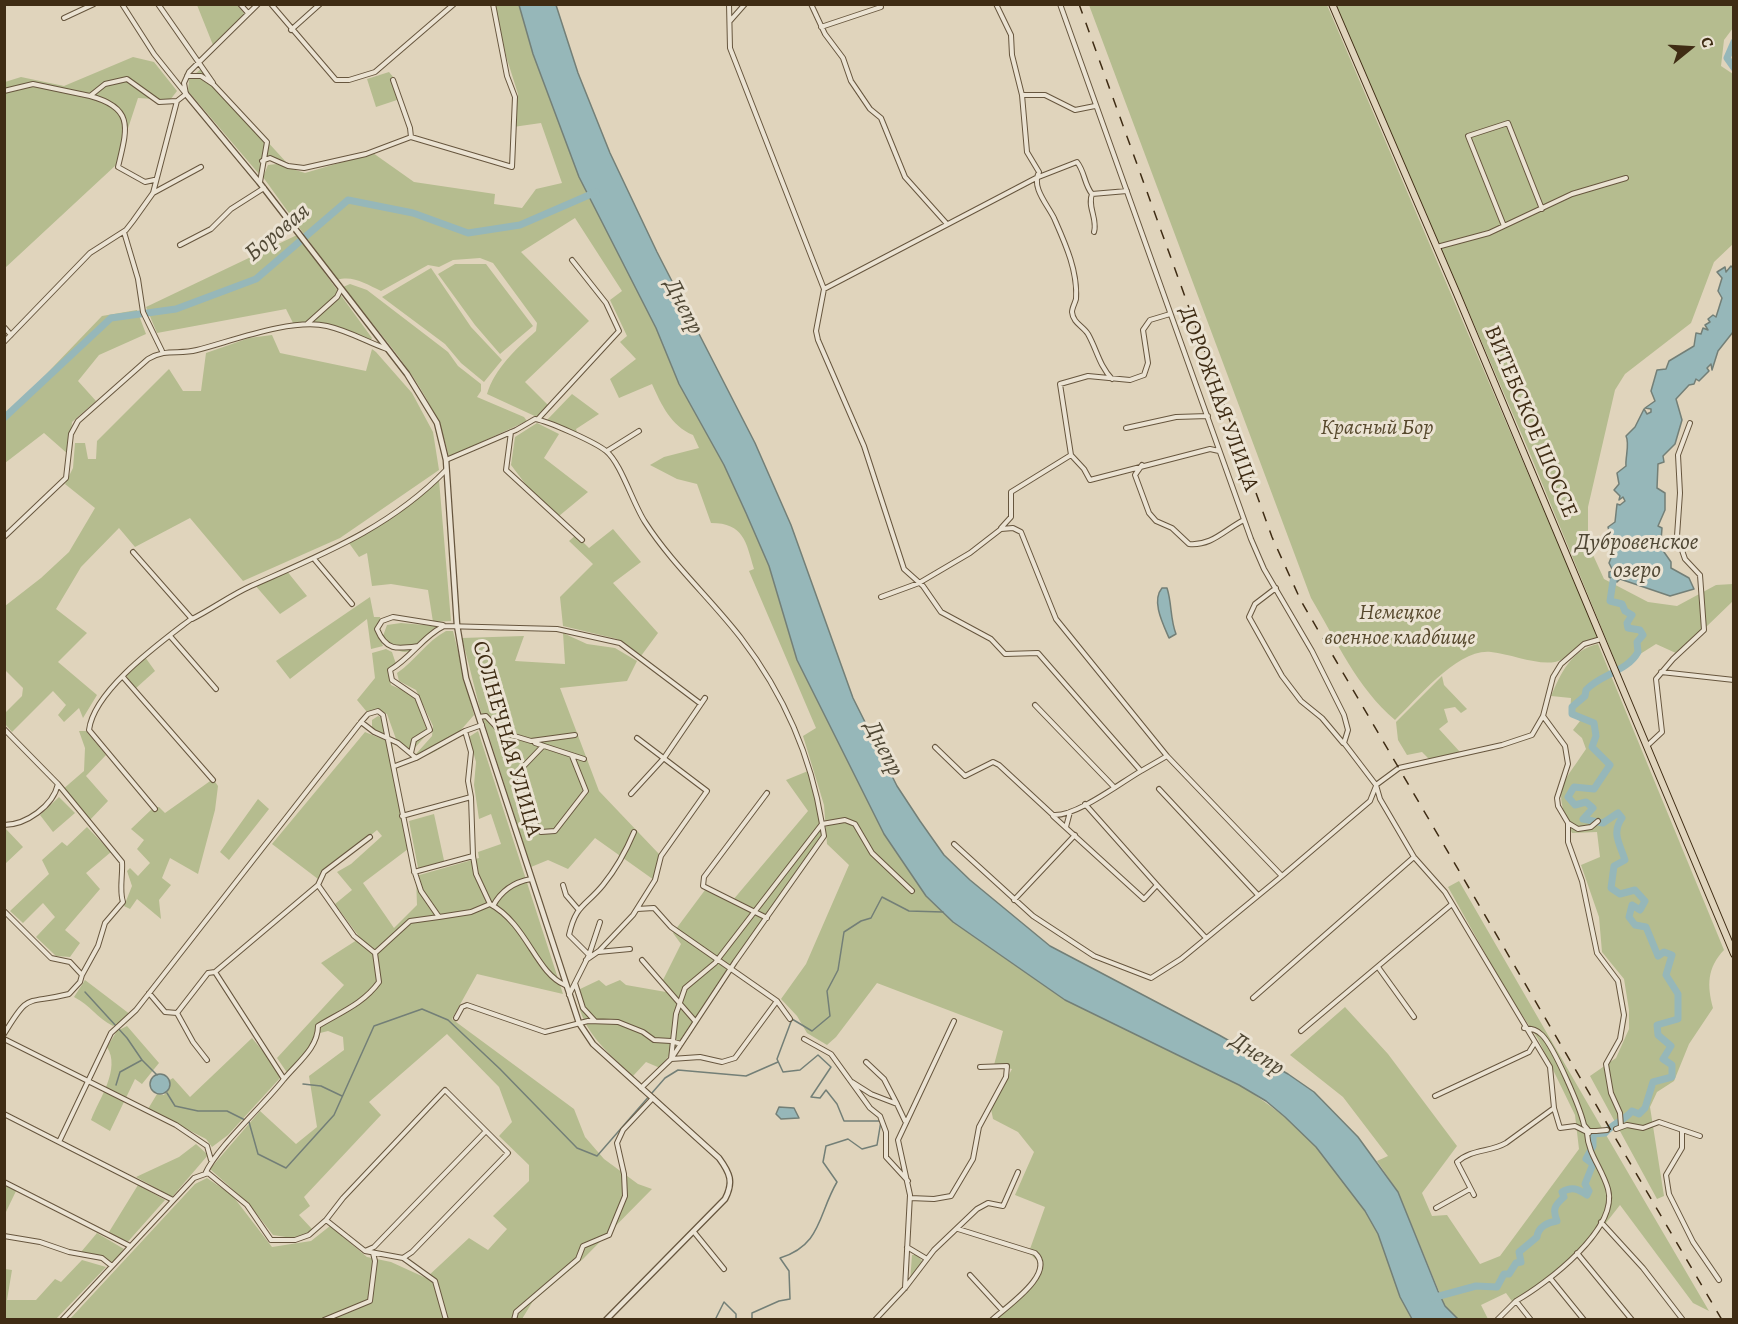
<!DOCTYPE html>
<meta charset="utf-8">
<style>
body{margin:0}
#map{position:relative;width:1738px;height:1324px;overflow:hidden;background:#e0d4bc;font-family:Alegreya,serif}
canvas{display:block}
.frame{position:absolute;inset:0;border:6px solid #3f2c14;pointer-events:none}
.north{position:absolute;left:1660px;top:18px;width:60px;height:60px;-webkit-text-stroke:4px #ebe3d3;paint-order:stroke;rotate:72deg;font-size:16px;font-weight:700;line-height:24px;text-align:center;color:#3f2c14}
.north::after{content:'';display:block;margin:auto;width:21px;height:27px;background:#3f2c14;clip-path:polygon(50% 0,100% 100%,50% 72%,0 100%)}
</style>
<div id="map">
<canvas width="1738" height="1324"></canvas>
<div class="frame"></div>
<div class="north">С</div>
</div>
<script>
const c = document.querySelector('canvas').getContext('2d');
c.lineJoin = 'round';
function fillPath(path, color) {
  c.fillStyle = color;
  c.fill(path, 'evenodd');
}
function stroke(path, color, width, dash) {
  c.strokeStyle = color;
  c.lineWidth = width;
  c.lineCap = dash ? 'butt' : 'round';
  c.setLineDash(dash || []);
  c.stroke(path);
}
function drawText(font, color, halo, rows, align = 'center') {
  c.font = font + ' Alegreya,serif';
  c.lineWidth = 6;
  c.setLineDash([]);
  c.textBaseline = 'middle';
  c.strokeStyle = halo;
  c.fillStyle = color;
  for (const [text, x, y, turn = 0] of rows) {
    c.save();
    c.translate(x, y);
    c.rotate((+turn || 0) * Math.PI / 180);
    c.textAlign = isNaN(turn) ? turn : align;
    if (halo) c.strokeText(text, 0, 0);
    c.fillText(text, 0, 0);
    c.restore();
  }
}
fillPath(new Path2D(`
 M197,5H237L245,14L213,45Z
 M495,5H519L533,54L579,177L656,328L679,384L724,465L746,513L769,566L797,660L884,834L926,896L953,922L1065,1000L1239,1085C1296,1119 1350,1173 1378,1234C1390,1263 1398,1292 1412,1319H999L995,1315L1040,1276L1043,1266L1030,1254V1249L1045,1207L1015,1195L1034,1152L1018,1132L993,1119L991,1109L1012,1069L994,1065L1003,1031L877,983L836,1037L827,1045L807,1033L797,1016L781,999L806,964L849,865L827,844L824,805L803,736L816,728L749,571L754,569C746,542 744,523 711,523L697,484L677,479L650,465L664,457L699,448L693,435C671,426 661,404 652,384L619,398L610,379L636,359L620,342L627,336L610,300L622,291L575,218L521,252L589,321L525,382L550,407L539,418L487,394C495,368 516,349 536,331L537,323L493,263L480,258L453,260L439,267L428,265L381,291C366,284 353,275 337,280L263,177L268,165L277,164L305,173L373,153L414,182L495,194L494,204L522,208L536,189L562,183L541,123L513,127L518,94L506,56Z
 M1089,5H1327L1599,639C1578,643 1571,659 1555,662C1535,665 1511,654 1491,652C1458,648 1417,699 1395,720C1357,688 1336,640 1311,598Z
 M1336,5H1733V28L1724,40L1721,66L1733,74V244L1714,262L1691,323L1625,374L1615,390L1588,507V544L1604,579L1648,602L1677,606L1716,585L1733,584V601L1678,654L1656,644L1618,668L1528,449Z
 M133,57L154,62L177,91L170,100L138,98L116,165L5,268V82L21,77L64,86Z
 M201,69L286,162L269,159L259,174L188,91L189,79Z
 M389,72L394,78L400,99L376,107L367,79Z
 M297,235L372,338L370,341C344,328 324,321 294,325L286,309L157,333L146,307Z
 M455,264H486L533,326L500,354L475,325L438,274Z
 M431,268L471,327L502,360L484,382L461,363L445,344L382,297Z
 M350,284L367,290L448,352L458,366L481,384V391L477,397L524,417L527,421L449,457C435,390 383,339 343,287Z
 M137,310L146,334L99,355L78,381L96,401L72,422L69,455L44,433L5,463V417L102,316Z
 M272,335L280,353L366,371L372,349L376,352L412,393L433,432L439,470L340,538L243,581L190,518L135,547L119,528L81,567L56,609L87,633L58,662L97,695L83,718L79,708L64,722L58,715L66,705L53,691L12,732L5,724V713L22,696L23,688L5,670V606L41,578L69,552L95,508L65,484L73,468L75,443H85L88,459H96L97,441L169,369L183,391H201L206,353L249,338Z
 M572,394L599,414L576,429L578,435L546,421Z
 M537,423L559,434L544,458L588,492L559,516L533,494L511,465L515,437Z
 M439,480L451,621L433,622L428,590L391,584L372,586L367,553L359,557L349,543Z
 M613,529L641,562L613,583L658,633L641,656L617,639L563,626L560,597L593,564L569,541L576,535L589,548Z
 M286,570L307,596L280,614L254,584Z
 M370,597L374,617H380L379,636L383,646L371,649L367,619L290,679L276,661Z
 M401,623L447,627C423,635 409,673 383,636L387,625Z
 M446,631H453L474,715C459,732 444,752 420,757L416,754L432,736L433,726L416,690L399,681L397,673C415,661 427,641 446,631Z
 M563,633L587,644L615,648L637,661L627,681L560,688L599,791L659,854L654,880L595,838L568,869L548,860L531,867L480,709L462,638L524,636L515,661L565,664Z
 M1598,644L1724,950C1707,968 1707,985 1713,1008L1689,1044L1674,1081L1657,1092L1650,1107L1664,1196L1657,1199L1590,1076L1616,1058L1629,1029V1010L1624,979L1602,952L1599,917L1581,865L1600,857L1597,832L1572,833C1553,787 1560,788 1586,749L1582,738L1573,730L1580,721L1570,715L1571,698L1551,696C1561,673 1571,650 1598,644Z
 M386,649L392,652L397,667L388,672L391,685L414,695L428,733L412,751L396,739L387,714L377,710L367,712L357,700L375,678L372,653Z
 M145,657L155,671L135,689L125,674Z
 M1442,676L1444,685L1467,709L1461,713L1455,707L1444,709L1448,722L1439,729L1460,752L1429,759L1422,752L1407,755L1398,740L1396,722Z
 M378,716L383,718L389,737L372,730V720Z
 M79,731H86L106,755L86,776L108,801L88,822L62,790L84,771L85,748Z
 M478,731L563,994L477,974L452,1019L574,1109L585,1137L604,1159L638,1184L652,1189L583,1259L533,1301L522,1319L69,1320L195,1184L207,1178L232,1195L272,1247L311,1241L330,1226L367,1257L391,1262L426,1278L469,1238L488,1250L507,1229L493,1216L529,1181V1165L499,1136L512,1122L499,1087L447,1034L369,1102L381,1115L304,1197L310,1206L299,1215L312,1229L309,1234L292,1238L273,1235L249,1204L210,1169L260,1111L296,1144L317,1127L309,1076L344,1050L343,1037L328,1031L320,1033L288,1074L277,1058L344,985L321,963L360,938L335,904L352,890L337,872L351,864L382,836L377,830L318,879L272,844L365,732L392,743L408,849L363,883L394,928L417,905L416,876L479,858L478,852L501,844L491,814L479,819L474,785L476,762L469,737Z
 M808,771L825,838L660,1068L646,1062L633,1076C609,1054 575,1026 578,990L599,980L606,986L620,980L626,985L666,992L663,980L681,944L673,933L708,886L733,900L808,811L786,780Z
 M213,779L218,786L215,810L198,874L170,858L162,878L171,885L159,900L161,919L137,899L130,909L124,906L132,886L127,871L130,868L138,876L150,863L137,849L144,840L131,829L153,808L159,807L165,813Z
 M59,797L75,813L53,832L40,815Z
 M258,799L269,809L229,860L220,852Z
 M434,814L445,865L419,873L409,821Z
 M87,827L111,852L86,873L100,889L65,930L80,943L70,957L56,956L36,937L55,917L43,903L23,923L10,911L49,874L42,860L62,842L67,846Z
 M5,828L23,847L5,864L4,828Z
 M1459,881C1542,1025 1625,1168 1709,1311L1693,1303L1620,1205L1591,1242L1553,1279L1514,1304L1506,1293L1481,1305L1488,1319H1458L1445,1306L1398,1192L1377,1161L1388,1156L1343,1097L1290,1055L1345,1007L1388,1054L1457,1146L1422,1193L1432,1216L1447,1215L1480,1264L1500,1256L1579,1149L1575,1115L1538,1039L1505,989L1448,887Z
 M85,980L131,1015L113,1026C97,1018 90,1005 74,997Z
 M127,1026L159,1063L142,1084L135,1079L110,1131L91,1120C99,1099 121,1069 107,1047L117,1031Z
 M252,1038L274,1065L280,1078L228,1135L212,1147L206,1139L148,1109L157,1094L164,1095L168,1089V1081L173,1078L190,1097Z
 M196,1144L208,1155L172,1197L136,1177L179,1157Z
 M5,1185L16,1191L5,1214Z
 M138,1185L165,1200L125,1245L109,1232Z
 M97,1233L124,1249L112,1263L81,1252Z
 M912,1255H917L923,1262L910,1282Z
 M82,1260L106,1267L56,1319H5V1269L12,1270L7,1300H36L55,1279L61,1282Z`), '#b5bc8f');
const water = new Path2D(`
 M519,5H556L578,73L610,153L657,252L755,443L791,525L853,698L897,786L920,821L944,855L970,880L1050,946L1219,1035L1288,1074L1314,1092L1358,1137L1398,1192L1438,1291L1445,1306L1458,1319H1412L1400,1297L1378,1234L1365,1211L1316,1147L1285,1117L1266,1101L1239,1085L1065,1000L953,922L926,896L884,834L797,660L769,566L746,513L724,465L679,384L656,328L579,177L533,54Z
 M1731,266L1734,269L1733,332L1718,351L1712,370L1711,364L1707,368L1709,371L1699,381L1696,379L1694,384L1689,385L1676,399L1682,420L1675,444L1663,456L1664,462L1658,464L1657,488L1665,493V510L1658,526L1662,528L1661,541L1657,542L1671,562V568L1689,578L1694,589L1670,596L1620,579L1617,582L1609,577V572L1613,571L1609,563L1614,550L1608,527L1615,522L1617,504L1620,505L1625,501L1623,497L1619,500L1620,496L1614,490L1619,484L1617,473L1626,466C1625,458 1630,444 1626,436L1635,427L1644,409L1647,414L1651,412V409L1645,408L1655,401L1651,391L1657,370L1666,369L1669,361L1694,346L1696,333L1701,334L1703,328L1708,330L1705,325L1710,322L1708,319L1713,315L1716,317L1722,298L1718,291L1722,278L1717,272L1725,267L1726,272Z
 M1162,588H1167C1172,603 1170,619 1176,634L1169,638C1163,624 1151,601 1162,588Z
 M150 1084a10 10 0 1 1 20 0a10 10 0 1 1-20 0Z
 M779,1107L794,1108L799,1118L781,1119L776,1114Z`);
fillPath(water, '#96b7b9');
stroke(water, '#737f77', 1.5);
stroke(new Path2D(`
 M85,992L127,1038L142,1060
 M303,1084L321,1086L342,1096
 M116,1085L120,1072L142,1060L157,1075
 M167,1093L175,1106L198,1111H227L245,1120
 M249,1122L258,1154L286,1168L334,1115L374,1026L422,1009L448,1020L500,1069L577,1148L597,1156L665,1078L678,1070L746,1076L778,1062
 M715,1320L724,1302L736,1314V1320
 M752,1320V1313L779,1301L790,1299L789,1271L780,1258C822,1245 818,1214 837,1182L823,1162L826,1146L848,1139L862,1149L877,1145L881,1121H844L837,1104L826,1090L820,1098L811,1097L831,1067L818,1055L800,1070L783,1072L777,1059L792,1019L812,1031L830,1016L827,991L838,970L844,932L861,921L871,918L882,897L909,911L943,912`), '#737f77', 1.5);
stroke(new Path2D(`
 M1734,42L1727,58L1734,68
 M4,418L111,318L176,309L256,279L348,200L413,213L468,233L520,225L596,192
 M1432,1298L1476,1286L1497,1287L1504,1274H1509L1516,1263L1521,1262L1519,1252L1537,1237C1538,1227 1548,1222 1557,1221C1552,1209 1555,1205 1564,1197L1562,1192C1572,1186 1578,1189 1587,1195L1589,1191L1585,1184L1593,1164L1586,1159L1593,1146V1134L1605,1133C1613,1123 1624,1121 1632,1111L1639,1114L1645,1108L1653,1082L1672,1077V1065L1663,1059L1671,1046L1658,1035L1657,1025L1678,1019V994L1666,975L1672,955L1664,952L1658,956L1646,927L1635,925L1629,917L1632,905L1640,910L1645,901L1635,890L1620,894L1611,888L1614,866L1625,860C1620,844 1611,833 1622,818L1618,813L1603,823L1583,819L1593,808L1586,802L1575,805L1568,797L1574,787L1594,789L1610,765L1592,747L1596,736L1594,723L1572,714V707L1585,696L1586,690C1600,674 1627,672 1638,652L1637,642L1643,635L1640,630L1628,628L1627,623L1632,615L1625,611L1622,604L1610,601L1613,581`), '#96b7b9', 7);
const minor = new Path2D(`
 M122,4L154,54L186,94
 M158,4L213,83
 M240,4L248,13
 M271,4L336,80H349L375,72L454,4
 M729,4L730,48L824,289L1036,178L1077,162C1085,172 1084,184 1092,194L1127,191
 M811,4L825,34L843,58L851,81L870,109L881,118L905,177L947,224
 M996,4L1011,35L1012,55L1022,95L1027,152L1039,172C1031,187 1047,204 1054,218C1065,243 1078,271 1076,299C1075,303 1072,308 1072,312C1073,323 1083,326 1088,334C1097,350 1099,365 1112,379
 M1060,4L1251,539L1264,569L1312,651L1344,715L1348,730L1344,743L1376,785L1380,799L1414,857L1445,892L1550,1067L1554,1108L1506,1143C1491,1152 1471,1149 1457,1162L1474,1195
 M64,18L94,4
 M730,21L745,4
 M821,27L881,7
 M291,30L320,4
 M187,76H201L213,84L267,142L260,182
 M393,80L410,128L411,137
 M4,91L33,84L90,96L105,84L127,79L159,102L177,101
 M186,94L184,83L189,72L258,4
 M1022,95H1045L1075,110L1095,106
 M90,96C135,108 127,129 118,167L145,182L154,180
 M262,161L270,158L288,166L304,168L366,154L411,137L512,167L515,97L507,76L493,4
 M153,193L201,167
 M1092,194C1087,207 1098,219 1094,232
 M1504,226L1468,136L1508,123L1542,209
 M124,232L138,279L143,312L162,351
 M180,245L211,229L231,209L264,188
 M1437,247L1489,233L1572,194L1626,178
 M824,289L816,331L818,340L864,446L904,569L923,586L941,612L991,639L1005,654L1038,653L1141,771L1167,756L1282,876L1370,801L1376,786
 M307,324L337,297L341,289
 M4,327L11,335
 M4,342L90,253L126,230L133,221L153,193L177,101L186,94
 M538,419L619,331L606,303L572,260
 M1126,428L1176,417L1208,416
 M511,432L506,470L582,540
 M607,451L639,431
 M1071,455L1084,469L1090,480L1210,449L1219,451
 M446,460L516,430L535,419C548,421 595,442 606,451C621,463 633,504 645,522C672,564 711,599 741,638C783,693 811,756 822,824L715,963L685,988L676,1014L671,1059L641,1088
 M1142,465L1135,475L1149,513L1156,521L1172,528L1189,544C1212,546 1224,530 1244,520
 M1001,528L1011,517V492L1071,455L1060,384L1088,376L1130,380L1144,375L1148,363L1143,330L1150,320L1170,314
 M4,537L66,478L71,434L78,421L148,359C167,348 178,355 197,350C232,341 291,318 327,326C349,331 367,342 387,349
 M133,552L192,619C212,609 231,595 251,586C323,554 390,528 446,470
 M315,560L352,604
 M1276,588L1255,604L1249,617L1282,676L1301,701L1322,718L1343,743
 M881,597L919,583L970,553L1001,529L1013,528L1021,532L1056,619L1167,756
 M170,636L216,689
 M418,646C397,649 386,651 377,629L382,621L393,617L443,625
 M1661,672L1734,680
 M123,677L213,780
 M1035,705L1113,786
 M1543,716L1565,746L1568,764L1557,798L1558,806L1568,823L1578,829L1591,827L1598,821
 M479,717L486,716L501,732L531,741L575,735
 M4,729L58,784C53,806 26,825 4,825
 M535,743L584,759
 M543,746L520,770C518,795 527,812 541,832L555,831L586,791L572,756
 M1647,746L1662,732L1656,679L1673,659L1704,630L1700,575L1685,559L1677,536L1680,493L1678,455L1690,423
 M935,747L965,776L993,762L999,765L1053,815C1076,817 1120,783 1141,771
 M411,753L414,740L430,730L417,697L392,680L390,670C411,658 423,636 444,626L557,629L620,643L701,704
 M395,766L416,758
 M58,784L122,862C123,875 119,890 123,902L105,923L98,946L82,975
 M1376,785L1399,768L1502,745L1532,735L1543,716L1553,677L1561,664L1584,644L1601,639
 M1159,789L1258,895
 M631,794L664,758L705,698
 M1085,804L1157,885
 M155,809L89,730C94,690 160,643 191,619
 M402,816L471,797L468,781L471,752L465,731
 M1053,816L1144,899L1157,885L1206,938
 M1568,823V842L1582,881L1597,953L1618,981L1624,1015L1620,1039L1606,1064L1611,1093L1620,1113L1621,1126
 M1066,827L1070,812
 M954,844L1033,916L1094,956L1151,978L1181,959L1282,876
 M414,872L473,856L471,797
 M318,885L354,936L375,953L410,921L439,917L421,891L414,870L383,715L378,711L368,714L361,722
 M563,885L566,895L578,909
 M1014,900L1075,835
 M490,904C527,924 536,973 565,985
 M493,906C501,891 514,882 531,879
 M637,909L654,908L671,927L777,1001L790,1019
 M4,911L51,958L70,962L82,975L80,982L69,994C25,1005 30,991 4,1034
 M439,917L471,912L490,904L476,874L473,856
 M767,918L703,886L704,877L767,793
 M598,952L630,949
 M589,955L569,935C576,904 585,907 603,885C616,869 626,851 634,832
 M586,960L599,951L633,915L655,880L661,856L707,791L637,738
 M642,960L695,1021
 M1378,967L1414,1017
 M215,972L318,885L324,872L370,837
 M575,983L583,1008L595,1021
 M149,993L165,1012L177,1013L208,973L215,972L284,1079C263,1106 217,1147 205,1174
 M569,995L589,955L600,922
 M1253,998L1414,857
 M777,1001L735,1058L722,1062L700,1057L671,1059L735,962L824,836L822,824L845,820L855,824L872,853L912,891
 M177,1013L193,1042L207,1060
 M456,1018L462,1007L467,1005L545,1032L588,1021L618,1022L643,1032L654,1040L671,1041L681,1044
 M1524,1028C1532,1029 1536,1029 1542,1035C1554,1047 1580,1107 1584,1125L1589,1131H1596
 M1301,1031L1452,904
 M4,1039L176,1125L207,1146L211,1160
 M804,1039L831,1054L870,1108L880,1116L886,1132V1157L908,1181
 M866,1062L884,1079L897,1104
 M284,1079C297,1063 318,1048 318,1026C341,1012 363,1004 379,982L375,953
 M852,1082L871,1094L897,1104L905,1121
 M1435,1096L1529,1052L1534,1044
 M1554,1108L1560,1128L1575,1126L1589,1133
 M4,1114L173,1200
 M1616,1129L1627,1125L1643,1128L1659,1122L1700,1136
 M1596,1131L1607,1130
 M1682,1131V1148L1666,1175L1669,1194L1693,1242L1719,1280
 M59,1142L111,1033L136,1010L361,722L374,732L398,743L416,758L465,731L482,725
 M4,1182L130,1246
 M910,1198L934,1199L951,1196L973,1159L979,1127L1006,1077L1007,1066L980,1067
 M1436,1208L1470,1189
 M1601,1222L1643,1268L1683,1320
 M958,1229L1035,1253C1057,1273 1007,1306 992,1320
 M694,1232L724,1269
 M4,1236L40,1242L69,1252L102,1258L112,1266
 M907,1247L927,1259
 M365,1251L403,1258L412,1252L508,1153L486,1131
 M1577,1253L1632,1320
 M403,1258L435,1281L446,1320
 M970,1275L1002,1310
 M1550,1278L1584,1320
 M905,1288L910,1195L898,1140L954,1021
 M62,1320L194,1178L208,1173L247,1205L271,1240H295L309,1235L326,1220L343,1198L445,1090L486,1131L374,1247L365,1251L326,1220
 M324,1320L370,1301L375,1261L373,1253
 M514,1320L516,1312L578,1259L583,1246L609,1235L625,1196L624,1174L617,1143L623,1130L653,1098
 M875,1320L905,1288L934,1250L977,1209L988,1203L1003,1206L1018,1172
 M1497,1320L1516,1301
 M1531,1320L1516,1301C1546,1284 1619,1229 1608,1189C1602,1168 1588,1154 1587,1133`);
const tertiary = new Path2D(`
 M186,94L259,182L407,374L437,423L446,460L457,625L466,678L579,1023L593,1044L719,1158C730,1173 734,1182 725,1199L606,1320`);
const primary = new Path2D(`
 M1332,4L1457,294L1734,954`);
stroke(minor, '#67563e', 6);
stroke(tertiary, '#67563e', 7);
stroke(primary, '#3f2c14', 8);
stroke(minor, '#ebe3d3', 4);
stroke(tertiary, '#ebe3d3', 4.5);
stroke(primary, '#e0d4bc', 6);
stroke(new Path2D(`
 M1079,4L1272,537L1301,601L1722,1320`), '#3f2c14', 1.5, [10, 10]);
drawText('22px', '#3f2c14', '#ebe3d3', [
 ["ДОРОЖНАЯ УЛИЦА",1218,399,70],
 ["ВИТЕБСКОЕ ШОССЕ",1530,422,67],
 ["СОЛНЕЧНАЯ УЛИЦА",506,739,74]
]);
drawText('italic 22px', '#57492d', '#ebe3d3', [
 ["Красный Бор",1377,429],
 ["Немецкое",1400,614],
 ["военное кладбище",1400,639]
]);
drawText('italic 24px', '#504835', '#ebe3d3', [
 ["Боровая",278,233,-40],
 ["Днепр",683,307,63],
 ["Дубровенское",1637,543],
 ["озеро",1637,571],
 ["Днепр",883,749,63],
 ["Днепр",1257,1055,33]
]);
</script>
